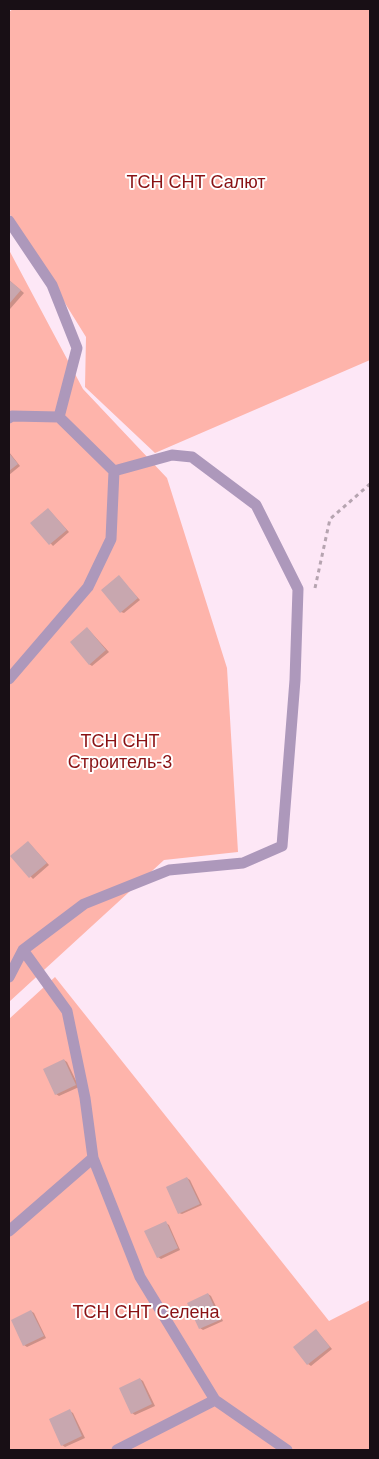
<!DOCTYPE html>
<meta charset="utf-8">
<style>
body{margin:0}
#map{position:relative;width:379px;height:1459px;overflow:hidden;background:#fde7f6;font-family:Helvetica,sans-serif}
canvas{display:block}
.frame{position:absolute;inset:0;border:10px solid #180f15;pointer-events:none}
</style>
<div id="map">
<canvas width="379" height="1459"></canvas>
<div class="frame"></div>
</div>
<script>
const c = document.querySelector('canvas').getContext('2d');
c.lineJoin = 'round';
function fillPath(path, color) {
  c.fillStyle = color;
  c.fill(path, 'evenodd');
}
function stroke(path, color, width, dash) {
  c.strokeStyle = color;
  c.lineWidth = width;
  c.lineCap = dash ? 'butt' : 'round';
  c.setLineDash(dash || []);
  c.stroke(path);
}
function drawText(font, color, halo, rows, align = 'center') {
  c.font = font + ' Helvetica,sans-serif';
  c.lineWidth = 4;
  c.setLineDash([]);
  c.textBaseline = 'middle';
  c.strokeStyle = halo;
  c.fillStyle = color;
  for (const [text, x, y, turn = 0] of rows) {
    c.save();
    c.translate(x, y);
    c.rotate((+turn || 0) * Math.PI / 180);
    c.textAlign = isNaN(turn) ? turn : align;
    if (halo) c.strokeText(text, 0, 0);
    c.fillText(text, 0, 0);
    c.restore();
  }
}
fillPath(new Path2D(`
 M13,9H370V360L155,453L85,387L86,337L9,213V12Z
 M9,250L83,389L167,478L227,668L238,852L164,860L9,1002Z
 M55,977L329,1321L370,1300V1450H9V1019Z`), '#feb4ab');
fillPath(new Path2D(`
 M9,280L24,293L10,309L9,308Z
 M9,452L20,466L9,475Z
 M48,509L69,532L53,546L32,523Z
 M119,577L140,600L124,613L121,612Z
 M88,629L109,652L92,666L89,664Z
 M28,842L49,865L33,879L12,856Z
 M64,1060L67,1062L79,1087L59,1096L56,1094Z
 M187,1178L190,1180L202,1205L182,1214L179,1213Z
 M166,1223L169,1225L180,1250L161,1259L158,1257Z
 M208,1294L211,1296L223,1321L203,1330L200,1328Z
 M31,1311L34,1313L46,1338L27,1347L24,1345Z
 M316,1330L332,1349L311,1366L308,1364Z
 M140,1379L143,1381L155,1406L135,1415L132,1413Z
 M70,1411L73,1413L85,1438L65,1447L62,1445Z`), '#0003');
fillPath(new Path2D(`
 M9,280L21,290L9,304Z
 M9,453L18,464L9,471Z
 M48,508L67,530L49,545L30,523Z
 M119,575L138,598L120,613L101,590Z
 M87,627L106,650L89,665L70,642Z
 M28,841L47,863L29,878L10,856Z
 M64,1059L76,1085L55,1095L43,1069Z
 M187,1177L200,1204L178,1214L166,1187Z
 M166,1221L178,1248L157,1258L144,1231Z
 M208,1293L220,1320L199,1329L187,1303Z
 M31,1310L44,1336L23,1346L11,1320Z
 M316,1329L330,1347L307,1365L293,1347Z
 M140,1378L152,1404L131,1414L119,1388Z
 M70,1409L82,1436L61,1446L49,1419Z`), '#c8a7af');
stroke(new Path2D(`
 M315,588L330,519L370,484`), '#b6a4b0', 3, [4, 4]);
stroke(new Path2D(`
 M9,221L52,285L77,348L59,417
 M9,418L12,416L59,417L114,471L111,539L88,587L9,679
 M9,977L23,950L84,904L169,870L243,863L282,846L295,680L298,589L256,505L192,457L172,455L114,471
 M93,1158L140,1277L215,1400L287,1450
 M9,1231L93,1158L85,1098L67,1011L23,950
 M117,1450L215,1400`), '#ad98bb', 11);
drawText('18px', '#891214', '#fff', [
 ["ТСН СНТ Салют",196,183],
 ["ТСН СНТ",120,742],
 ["Строитель-3",120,763],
 ["ТСН СНТ Селена",146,1313]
]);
</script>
